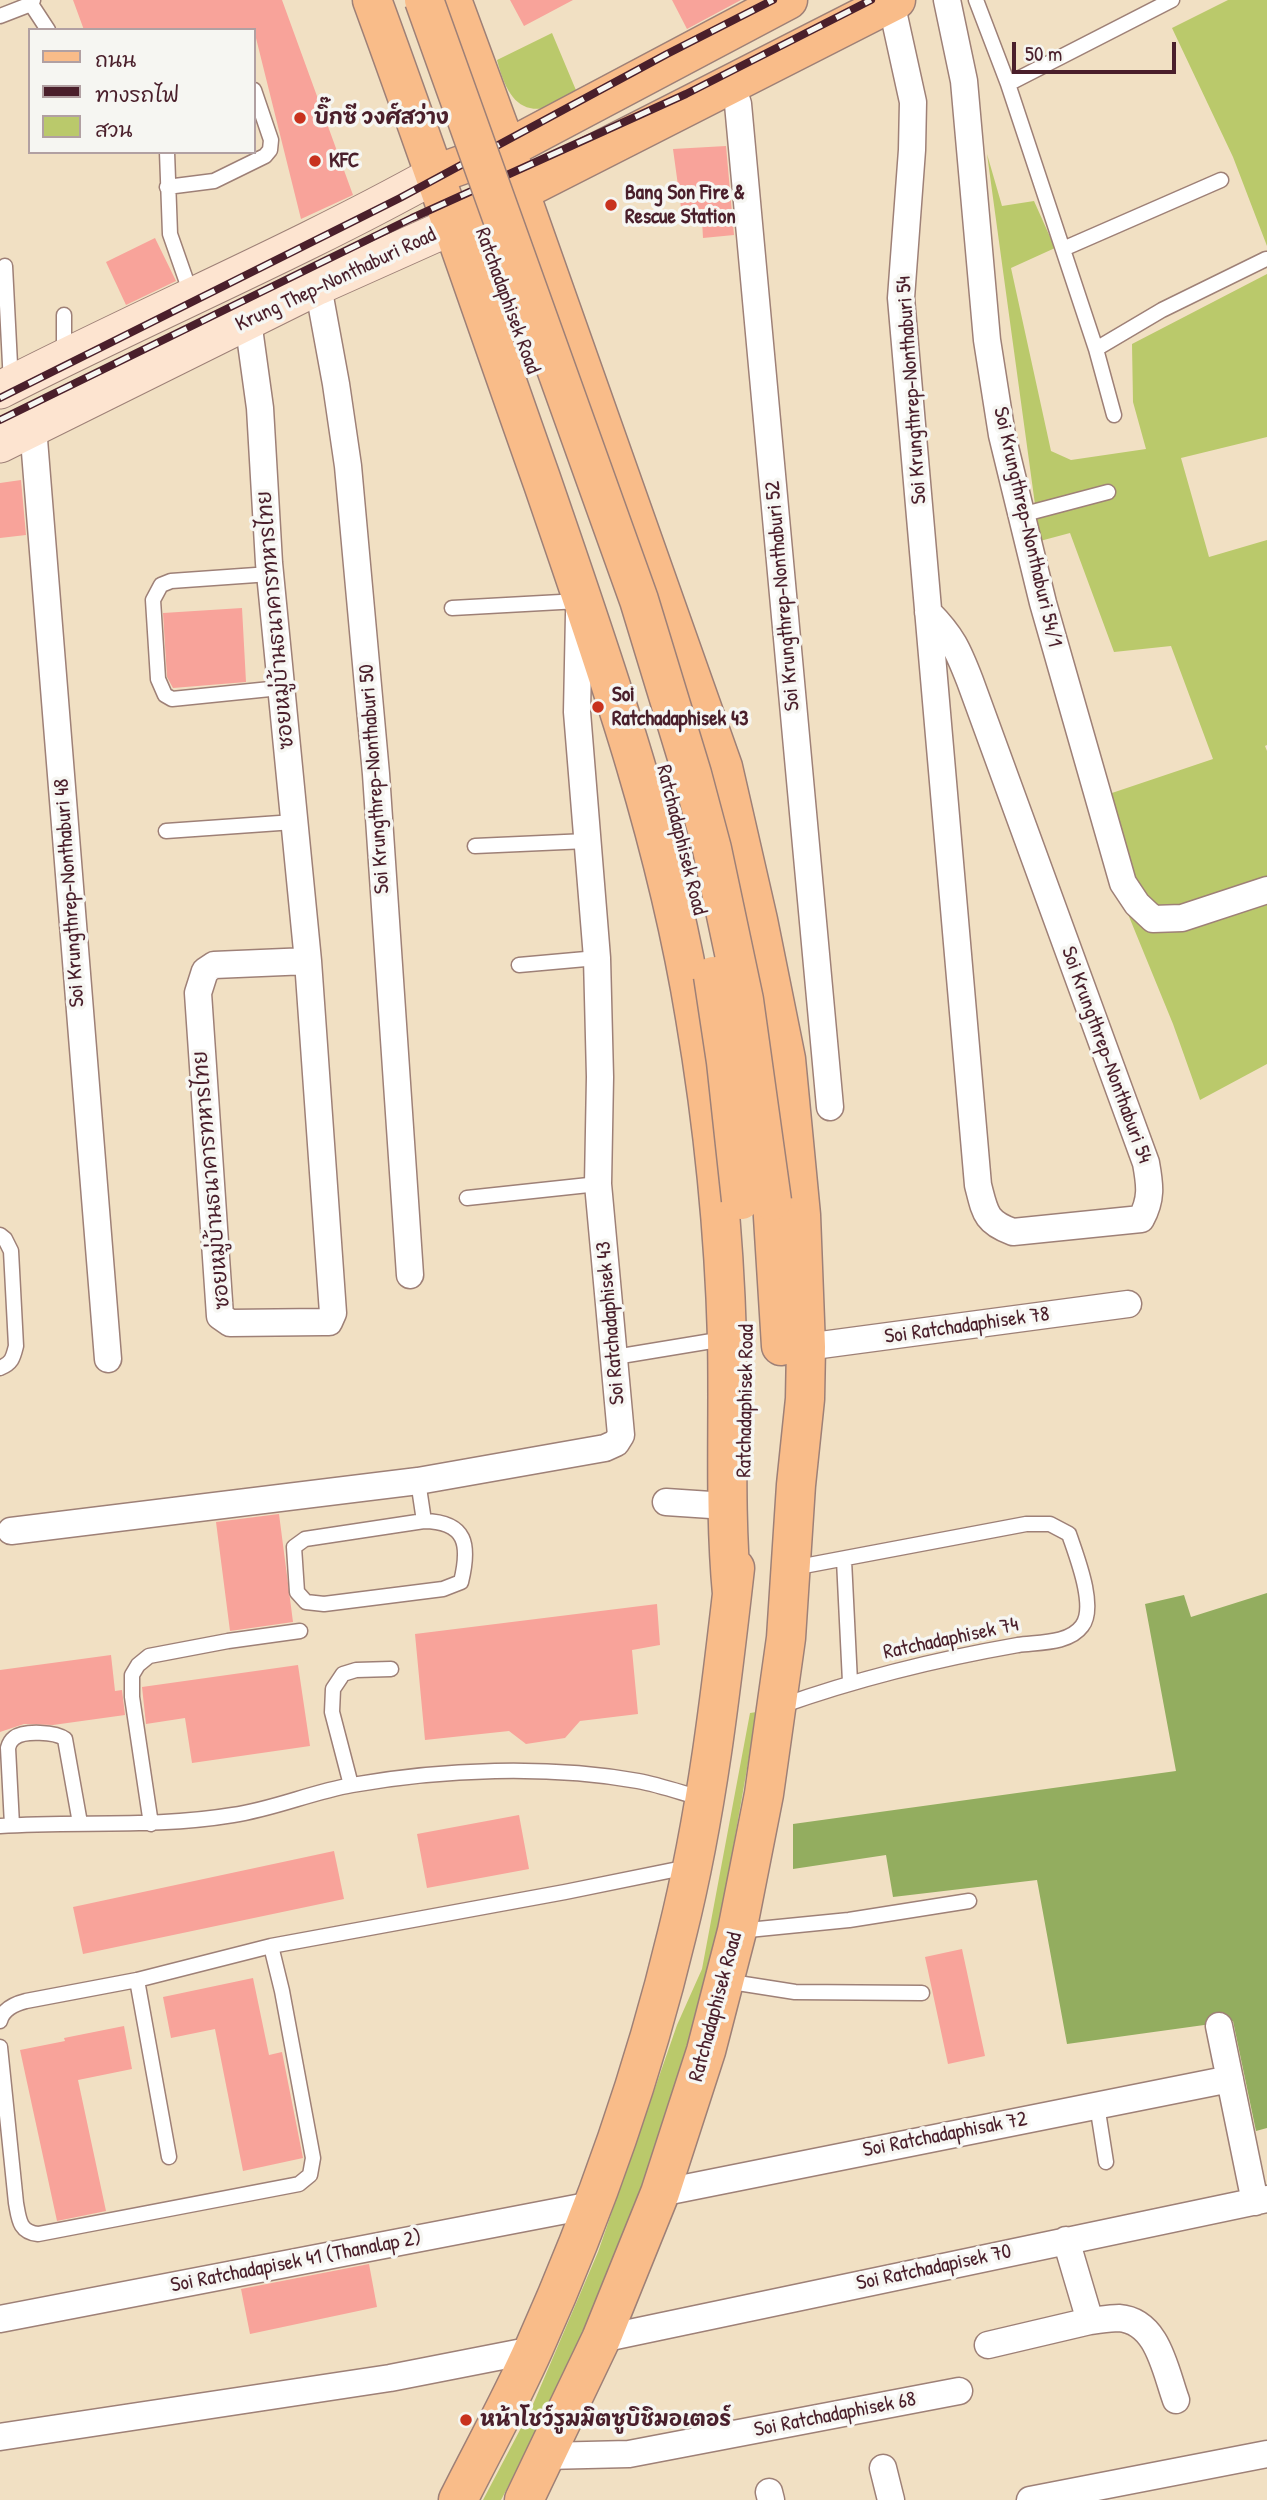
<!DOCTYPE html>
<meta charset="utf-8">
<style>
body{margin:0}
#map{position:relative;width:1267px;height:2500px;overflow:hidden;background:#f1e0c3;font-family:"Patrick Hand","Playpen Sans Thai",sans-serif}
canvas{display:block}
.legend{position:absolute;left:28px;top:28px;width:228px;height:126px;box-sizing:border-box;background:#f6f6f2;border:2px solid #b1a0a2;margin:0;padding:9px 12px;list-style:none;font-size:21px;color:#4a1f2b}
.legend li{display:flex;align-items:center;gap:14px;height:35px}
.legend b{width:35px;border:2px solid #b1a0a2}
.scale{position:absolute;left:1012px;top:42px;width:164px;height:32px;box-sizing:border-box;border:4px solid #4a1f2b;border-top:0;padding-left:9px;font-size:21px;line-height:24px;white-space:nowrap;color:#4a1f2b;-webkit-text-stroke:5px #f6f6f2;paint-order:stroke}
</style>
<div id="map">
<canvas width="1267" height="2500"></canvas>
<ul class="legend">
<li><b style="height:9px;background:#f9bc89"></b>ถนน</li>
<li><b style="height:9px;background:#4a1f2b"></b>ทางรถไฟ</li>
<li><b style="height:19px;background:#bac96b"></b>สวน</li>
</ul>
<div class="scale">50 m</div>
</div>
<script>
const c = document.querySelector('canvas').getContext('2d');
c.lineJoin = 'round';
function fillPath(path, color) {
  c.fillStyle = color;
  c.fill(path, 'evenodd');
}
function stroke(path, color, width, dash) {
  c.strokeStyle = color;
  c.lineWidth = width;
  c.lineCap = dash ? 'butt' : 'round';
  c.setLineDash(dash || []);
  c.stroke(path);
}
function drawText(font, color, halo, rows, align = 'center') {
  c.font = font + ' "Patrick Hand","Playpen Sans Thai",sans-serif';
  c.lineWidth = 7;
  c.setLineDash([]);
  c.textBaseline = 'middle';
  c.strokeStyle = halo;
  c.fillStyle = color;
  for (const [text, x, y, turn = 0] of rows) {
    c.save();
    c.translate(x, y);
    c.rotate((+turn || 0) * Math.PI / 180);
    c.textAlign = isNaN(turn) ? turn : align;
    if (halo) c.strokeText(text, 0, 0);
    c.fillText(text, 0, 0);
    c.restore();
  }
}
fillPath(new Path2D(`
 M1228,0H1267V246L1233,157L1172,28Z
 M552,33L578,95C531,121 510,111 497,60Z
 M987,154L1002,206L1034,201L1055,248L1011,268L1051,451L1071,460L1146,449L1133,402L1132,344L1267,274V437L1181,458L1209,557L1267,540V745L1265,746L1267,751V881L1188,908L1163,909L1144,900L1103,796L1213,759L1171,646L1114,652L1070,533L1040,541Z
 M1121,897L1147,926L1267,899V1064L1200,1100L1173,1024Z
 M757,1712L723,1905L698,2010L652,2167L629,2227L557,2394L501,2500H483L531,2409L598,2252L677,2025L702,1969L750,1713Z`), '#bac96b');
fillPath(new Path2D(`
 M1267,1593V2128L1256,2131L1233,2021L1067,2044L1037,1880L893,1897L886,1855L793,1869V1824L1176,1771L1145,1604L1184,1595L1191,1617Z`), '#93ad5f');
fillPath(new Path2D(`
 M73,0H282L353,195L301,219L254,30H84Z
 M510,0H573L524,26Z
 M672,0H741L687,29Z
 M726,146L734,235L703,238L702,220L683,222L673,149Z
 M155,238L176,281L126,305L106,262Z
 M21,480L26,535L0,538V483Z
 M242,608L246,682L173,688L167,677L163,613Z
 M279,1514L293,1622L230,1631L216,1522Z
 M657,1604L660,1645L632,1650L638,1714L580,1721L565,1738L526,1744L509,1731L425,1740L415,1634Z
 M111,1655L115,1691L122,1690L125,1715L53,1725L24,1724L0,1732V1670Z
 M298,1665L310,1746L192,1763L185,1718L146,1724L142,1687Z
 M519,1815L529,1869L427,1888L417,1834Z
 M334,1851L344,1899L83,1954L73,1907Z
 M962,1949L985,2056L948,2064L925,1957Z
 M253,1978L269,2055L282,2052L303,2158L243,2171L215,2029L171,2038L163,1997Z
 M124,2026L132,2069L78,2080L106,2211L57,2221L20,2050L65,2041L64,2038Z
 M369,2264L377,2307L250,2334L241,2289Z`), '#f8a39a');
const lane = new Path2D(`
 M976,0L1008,84L1172,0
 M31,4L48,30
 M0,16L31,4L33,0
 M1008,84L1096,349L1114,415
 M167,152L170,234L192,297
 M167,187L214,181L265,156L270,150L271,140L254,90
 M1063,249L1221,180
 M5,266L11,384
 M1096,349L1162,310L1266,259
 M64,355V315
 M1021,515L1108,492
 M270,574L171,581L161,585L153,600L158,679L165,695L172,699L280,688
 M452,608L579,601
 M166,831L294,822
 M475,846L587,841
 M519,965L597,958
 M467,1198L598,1184
 M0,1235L5,1239L11,1251L16,1346C13,1358 12,1363 0,1368
 M615,1357L724,1339
 M418,1481L424,1521
 M424,1521C467,1522 470,1545 461,1582L443,1589L324,1604L306,1602L297,1592L294,1547L305,1539Z
 M844,1560L850,1682
 M781,1706C857,1679 938,1659 1018,1645C1038,1642 1069,1644 1082,1626C1097,1607 1076,1555 1069,1534L1050,1524H1026L793,1568
 M351,1785L332,1712L333,1689L343,1674L356,1670L391,1669
 M151,1824L132,1697V1675L138,1665L149,1656L228,1641L300,1631
 M12,1825L8,1748C9,1744 10,1741 14,1738C24,1730 56,1732 65,1739L80,1823
 M0,1826C79,1821 155,1828 233,1815C274,1809 312,1792 352,1785C442,1769 548,1765 638,1781C660,1785 682,1793 704,1799
 M738,1931L849,1920L969,1901
 M137,1980L169,2157
 M725,1981L795,1992L922,1993
 M0,2021C3,2009 14,2004 26,2001L137,1980L271,1946L565,1892L688,1867
 M0,2047L16,2203C19,2219 19,2232 38,2234L299,2184L310,2175L313,2158L282,1991L271,1946
 M1097,2105L1106,2162`);
const street = new Path2D(`
 M947,0L964,81L987,340L1002,435L1043,603L1123,883L1137,904L1153,919L1182,918L1267,890
 M891,2L913,102L912,150L901,298L978,1185C985,1212 985,1222 1013,1232L1141,1219C1152,1199 1150,1185 1146,1163L970,681C958,650 952,636 928,612
 M732,85L738,104L830,1107
 M318,286L336,384L348,466L376,774L410,1275
 M248,321L260,408L269,563L308,961L333,1313L329,1322H323L230,1323L220,1316L198,993L205,971L214,965L308,961
 M33,427L108,1359
 M806,1347L1128,1304
 M666,1502L726,1506
 M11,1531L418,1481L605,1448L616,1443L621,1435L598,1184L600,1077L597,958L577,712L579,614
 M1219,2026L1255,2202
 M660,2193L1230,2079
 M1066,2240L1090,2321C1099,2320 1110,2318 1119,2318C1158,2321 1165,2370 1176,2400
 M0,2319L592,2205
 M601,2339L1267,2199
 M988,2345L1090,2321
 M0,2437L390,2378L533,2350
 M545,2456L629,2454L959,2391
 M883,2468L891,2500
 M769,2492L771,2500
 M1030,2500L1267,2454`);
const secondary = new Path2D(`
 M0,390C144,316 294,253 436,174
 M0,444L318,286L452,226`);
const primary = new Path2D(`
 M372,0C431,161 486,323 543,484C603,659 665,833 695,1017C713,1123 724,1230 727,1338C729,1423 724,1508 732,1594
 M452,0L507,149L520,193L723,767L758,920L786,1059L801,1215L806,1347L805,1399L796,1485L786,1638L764,1794L737,1931L706,2051L660,2193L601,2339L524,2500
 M436,174L507,149L788,0
 M452,226L896,0
 M772,1201L781,1346
 M458,2500C483,2450 511,2400 534,2348C593,2216 643,2076 677,1934C707,1814 721,1691 735,1568`);
stroke(lane, '#9e8077', 17);
stroke(street, '#9e8077', 29);
stroke(secondary, '#9e8077', 39);
stroke(primary, '#9e8077', 41);
stroke(lane, '#fff', 14);
stroke(street, '#fff', 26);
stroke(secondary, '#fde4d0', 37);
stroke(primary, '#f9bc89', 38);
const rail = new Path2D(`
 M0,398L400,198L667,54L773,0
 M0,420L412,218L686,94L871,0`);
stroke(rail, '#4a1f2b', 8);
stroke(rail, '#f6f6f2', 5, [16]);
const primaryBridge = new Path2D(`
 M424,0L639,600L692,774L712,849L744,1000L772,1201
 M713,976L726,1062L741,1200`);
stroke(primaryBridge, '#9e8077', 41, []);
stroke(primaryBridge, '#f9bc89', 38);
for (const [x, y, r, color] of [
 [300,118,7,"#c8321e"],
 [315,161,7,"#c8321e"],
 [611,205,7,"#c8321e"],
 [598,707,7,"#c8321e"],
 [466,2420,7,"#c8321e"]
]) {
  const dot = new Path2D();
  dot.arc(x, y, r, 0, 2 * Math.PI);
  c.fillStyle = color;
  c.fill(dot);
  stroke(dot, '#f6f6f2', 2.5);
}
drawText('bold 21px', '#4a1f2b', '#f6f6f2', [
 ["บิ๊กซี วงศ์สว่าง",314,118],
 ["KFC",329,161],
 ["Bang Son Fire &",625,193],
 ["Rescue Station",625,217],
 ["Soi",612,695],
 ["Ratchadaphisek 43",612,719],
 ["หน้าโชว์รูมมิตซูบิชิมอเตอร์",480,2420]
], 'left');
drawText('21px', '#4a1f2b', '#f6f6f2', [
 ["Krung Thep-Nonthaburi Road",336,280,-25],
 ["Ratchadaphisek Road",507,301,70],
 ["Soi Krungthrep-Nonthaburi 54",912,390,-94],
 ["Soi Krungthrep-Nonthaburi 54/1",1027,527,77],
 ["Soi Krungthrep-Nonthaburi 52",783,596,-95],
 ["ซอยหมู่บ้านธนาคารทหารไทย",276,620,-95],
 ["Soi Krungthrep-Nonthaburi 50",375,779,-94],
 ["Ratchadaphisek Road",681,840,76],
 ["Soi Krungthrep-Nonthaburi 48",70,893,-94],
 ["Soi Krungthrep-Nonthaburi 54",1106,1055,70],
 ["ซอยหมู่บ้านธนาคารทหารไทย",212,1180,-95],
 ["Soi Ratchadaphisek 43",611,1323,-95],
 ["Soi Ratchadaphisek 78",967,1326,-8],
 ["Ratchadaphisek Road",746,1401,-89],
 ["Ratchadaphisek 74",951,1639,-12],
 ["Ratchadaphisek Road",716,2007,-75],
 ["Soi Ratchadaphisak 72",945,2135,-11],
 ["Soi Ratchadapisek 41 (Thanalap 2)",296,2262,-11],
 ["Soi Ratchadapisek 70",934,2268,-12],
 ["Soi Ratchadaphisek 68",835,2415,-11]
]);
</script>
